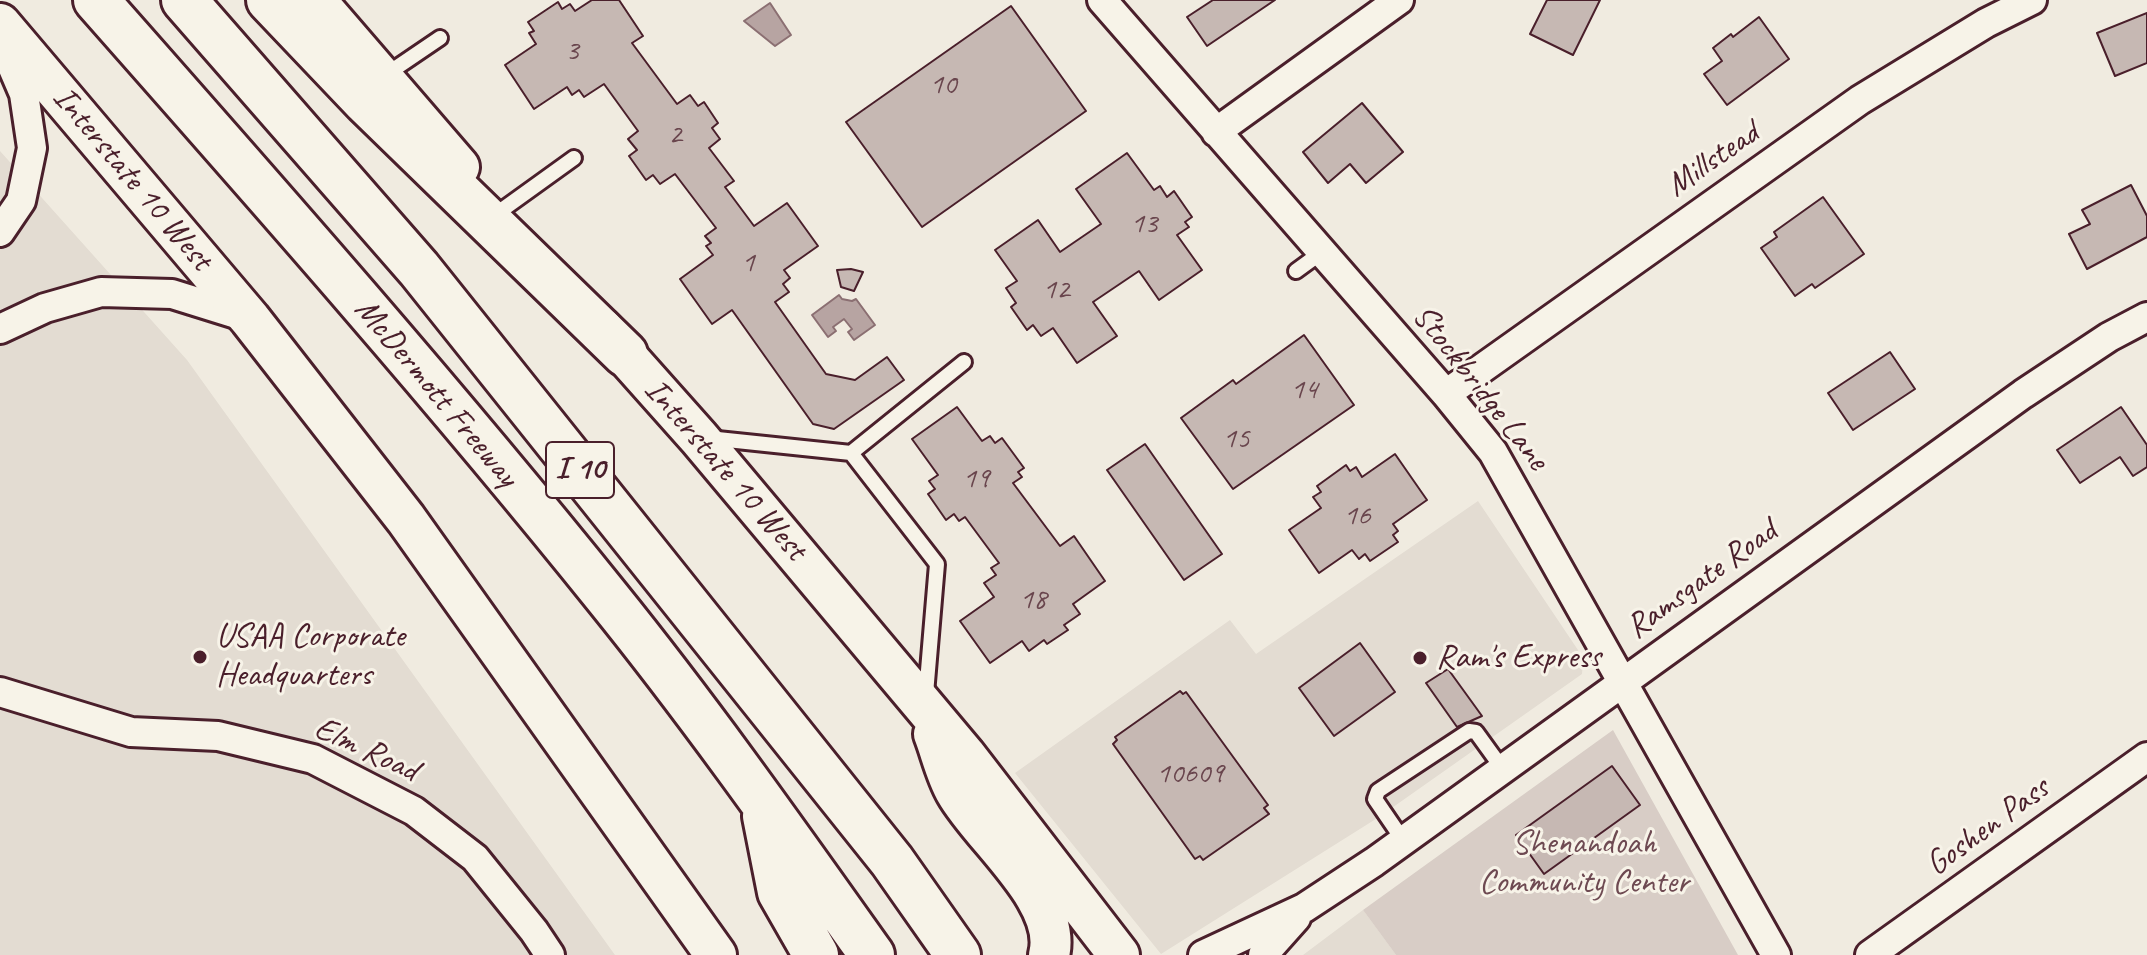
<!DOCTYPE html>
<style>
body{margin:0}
canvas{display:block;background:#f0ebe0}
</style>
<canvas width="2147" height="955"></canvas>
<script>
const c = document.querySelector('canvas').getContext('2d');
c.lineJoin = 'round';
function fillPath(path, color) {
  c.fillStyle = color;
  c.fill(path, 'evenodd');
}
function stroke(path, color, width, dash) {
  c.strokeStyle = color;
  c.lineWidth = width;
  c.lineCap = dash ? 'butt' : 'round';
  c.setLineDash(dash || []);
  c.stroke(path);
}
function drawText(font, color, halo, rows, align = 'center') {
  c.font = font + ' Caveat,sans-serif';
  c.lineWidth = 6;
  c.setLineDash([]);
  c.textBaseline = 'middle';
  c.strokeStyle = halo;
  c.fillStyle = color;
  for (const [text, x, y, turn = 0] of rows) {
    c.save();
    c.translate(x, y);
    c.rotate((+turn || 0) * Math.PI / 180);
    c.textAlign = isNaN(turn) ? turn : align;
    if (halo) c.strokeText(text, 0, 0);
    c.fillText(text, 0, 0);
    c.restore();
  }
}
fillPath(new Path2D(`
 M0,151L187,360L615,955H0Z
 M1478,501L1578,650L1583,661L1582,674L1379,817L1161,954L1015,773L1230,620L1256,654Z
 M1363,910L1396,955H1303Z`), '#e3dcd2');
fillPath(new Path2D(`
 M1613,730L1738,955H1396L1363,910Z`), '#d8cdc6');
const water = new Path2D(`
 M770,3L791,35L775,46L744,21Z
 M839,295L842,299L852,301L856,299L875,325L854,340L848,332L852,329L844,319L833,327L836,331L828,337L812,315Z`);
fillPath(water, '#b7a4a2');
stroke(water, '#8b6f72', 2);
const building = new Path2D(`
 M592,0H619L643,36L632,43L677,104L690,95L698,106L704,102L718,123L712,128L720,139L709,148L734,181L725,187L754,226L787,203L818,246L784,270L790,278L783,284L789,292L775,302L826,374L855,380L887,357L904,380L834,429L813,424L732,310L712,324L680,279L713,255L706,246L711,243L705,236L716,228L675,174L660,184L653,175L646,180L629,156L637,150L628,139L638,131L604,84L584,97L579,90L572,95L567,87L534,109L505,65L536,44L529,33L534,31L528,22L558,2L562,9L570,4L575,11Z
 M1213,0H1275L1207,46L1187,17Z
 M1547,0H1600L1573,55L1530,34Z
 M1011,6L1086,111L922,227L846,122Z
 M2147,13V63L2115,76L2097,33Z
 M1759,17L1789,59L1727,105L1704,74L1722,61L1713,48L1731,34L1733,37Z
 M1362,103L1403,152L1366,183L1350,164L1328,183L1303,152Z
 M1127,153L1154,190L1160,186L1167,197L1174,191L1192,217L1185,222L1189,227L1177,235L1202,270L1159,300L1139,271L1093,302L1117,336L1077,363L1053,328L1041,336L1033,325L1027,330L1011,307L1016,303L1006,288L1017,281L995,250L1038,220L1060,252L1101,224L1076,189Z
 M2131,185L2147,216V237L2087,269L2069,234L2090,224L2082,210Z
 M1823,197L1864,254L1815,288L1812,284L1795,296L1761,248L1777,237L1774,232Z
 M851,269L863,272L854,291L841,287L837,270Z
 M1304,335L1354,405L1233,489L1181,418L1233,380L1236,384Z
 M1890,352L1915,389L1853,430L1828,393Z
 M957,407L982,441L990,436L995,443L1002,438L1024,468L1018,472L1022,477L1013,483L1060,546L1074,536L1105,581L1073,604L1080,614L1064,625L1068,630L1047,644L1044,640L1029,651L1022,641L990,663L960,621L994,597L984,583L996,575L991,568L999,563L965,517L959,521L954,514L946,520L928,494L935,489L929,481L938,475L912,439Z
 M2121,407L2147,445V467L2133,476L2120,457L2080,483L2057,450Z
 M1145,444L1222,554L1184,580L1107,470Z
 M1395,454L1427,500L1393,524L1398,531L1393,535L1398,542L1370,561L1365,554L1359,559L1352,550L1319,573L1289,530L1321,508L1313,497L1321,492L1317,486L1346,465L1350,471L1356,467L1362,477Z
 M1360,643L1395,692L1334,736L1299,688Z
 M1448,669L1482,716L1457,727L1426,683Z
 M1180,691L1183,694L1186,692L1268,805L1264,808L1269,814L1203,860L1200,856L1195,859L1113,744L1117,740L1115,737Z
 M1612,766L1640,805L1544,874L1516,835Z`);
fillPath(building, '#c6b8b3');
stroke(building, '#4a1f2b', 2);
const lane = new Path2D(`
 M384,76L440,38
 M499,212L574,158
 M1296,271L1322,252
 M708,438L851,453L937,564L926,694
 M851,453L964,362
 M1403,840L1375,799L1378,791L1469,731L1476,732L1502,768`);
const street = new Path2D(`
 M1102,0L1446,394L1493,452L1776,955
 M1216,132L1399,0
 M0,232L21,201L32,148L24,94L0,38
 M0,329L45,308L101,292L172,294L249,318
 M1446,394L1860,100L1986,23L2032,0
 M0,692L131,732L218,736L313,759L414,811L475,858L534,931L550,955
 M1203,955L1304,908L1374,862L2023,394L2109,337L2147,317
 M1263,955L1296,918
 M1870,955L2147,757`);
const secondary = new Path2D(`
 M315,0L459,167
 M0,24L250,319L406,519L716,955
 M602,329L699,438L965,755L1119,955
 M934,734C941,752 946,775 956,792C981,837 1063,900 1049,955`);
const highway = new Path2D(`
 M96,0C269,196 443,393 607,597C700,712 786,834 872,955
 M184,0L419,269L892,861L958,955
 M269,0L366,102L625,354
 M765,816L780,892L816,955`);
stroke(lane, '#4a1f2b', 20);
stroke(street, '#4a1f2b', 34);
stroke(secondary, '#4a1f2b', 46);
stroke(highway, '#4a1f2b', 50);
stroke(lane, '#f7f3e8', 14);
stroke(street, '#f7f3e8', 28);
stroke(secondary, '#f7f3e8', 40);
stroke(highway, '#f7f3e8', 44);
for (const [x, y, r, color] of [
 [200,657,8,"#4a1f2b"],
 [1420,658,8,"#4a1f2b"]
]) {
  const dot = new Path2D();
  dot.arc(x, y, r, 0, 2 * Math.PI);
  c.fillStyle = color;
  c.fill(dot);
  stroke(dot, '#f7f3e8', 3);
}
drawText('30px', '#69454d', null, [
 ["3",572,51],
 ["10",943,85],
 ["2",675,135],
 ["13",1144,224],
 ["1",748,263],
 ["12",1056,290],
 ["14",1304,390],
 ["15",1236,439],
 ["19",976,479],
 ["16",1357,516],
 ["18",1033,600],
 ["10609",1190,774]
]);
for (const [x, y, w] of [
 [580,470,68]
]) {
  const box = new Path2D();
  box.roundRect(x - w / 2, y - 28, w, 56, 6);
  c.fillStyle = '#f7f3e8';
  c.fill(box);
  stroke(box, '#4a1f2b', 2);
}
drawText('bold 32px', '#4a1f2b', null, [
 ["I 10",580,470]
]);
drawText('34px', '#4a1f2b', '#f7f3e8', [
 ["Millstead",1713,160,-35],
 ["Interstate 10 West",132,179,50],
 ["Stockbridge Lane",1480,388,52],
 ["McDermott Freeway",436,393,50],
 ["Interstate 10 West",725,470,49],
 ["Ramsgate Road",1702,580,-36],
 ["Elm Road",366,750,25],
 ["Goshen Pass",1988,827,-36]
]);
drawText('34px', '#4a1f2b', '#f7f3e8', [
 ["USAA Corporate",216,637],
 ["Headquarters",216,676],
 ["Ram's Express",1436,658]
], 'left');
drawText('34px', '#6e4a52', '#f7f3e8', [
 ["Shenandoah",1584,844],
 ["Community Center",1584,883]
]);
</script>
